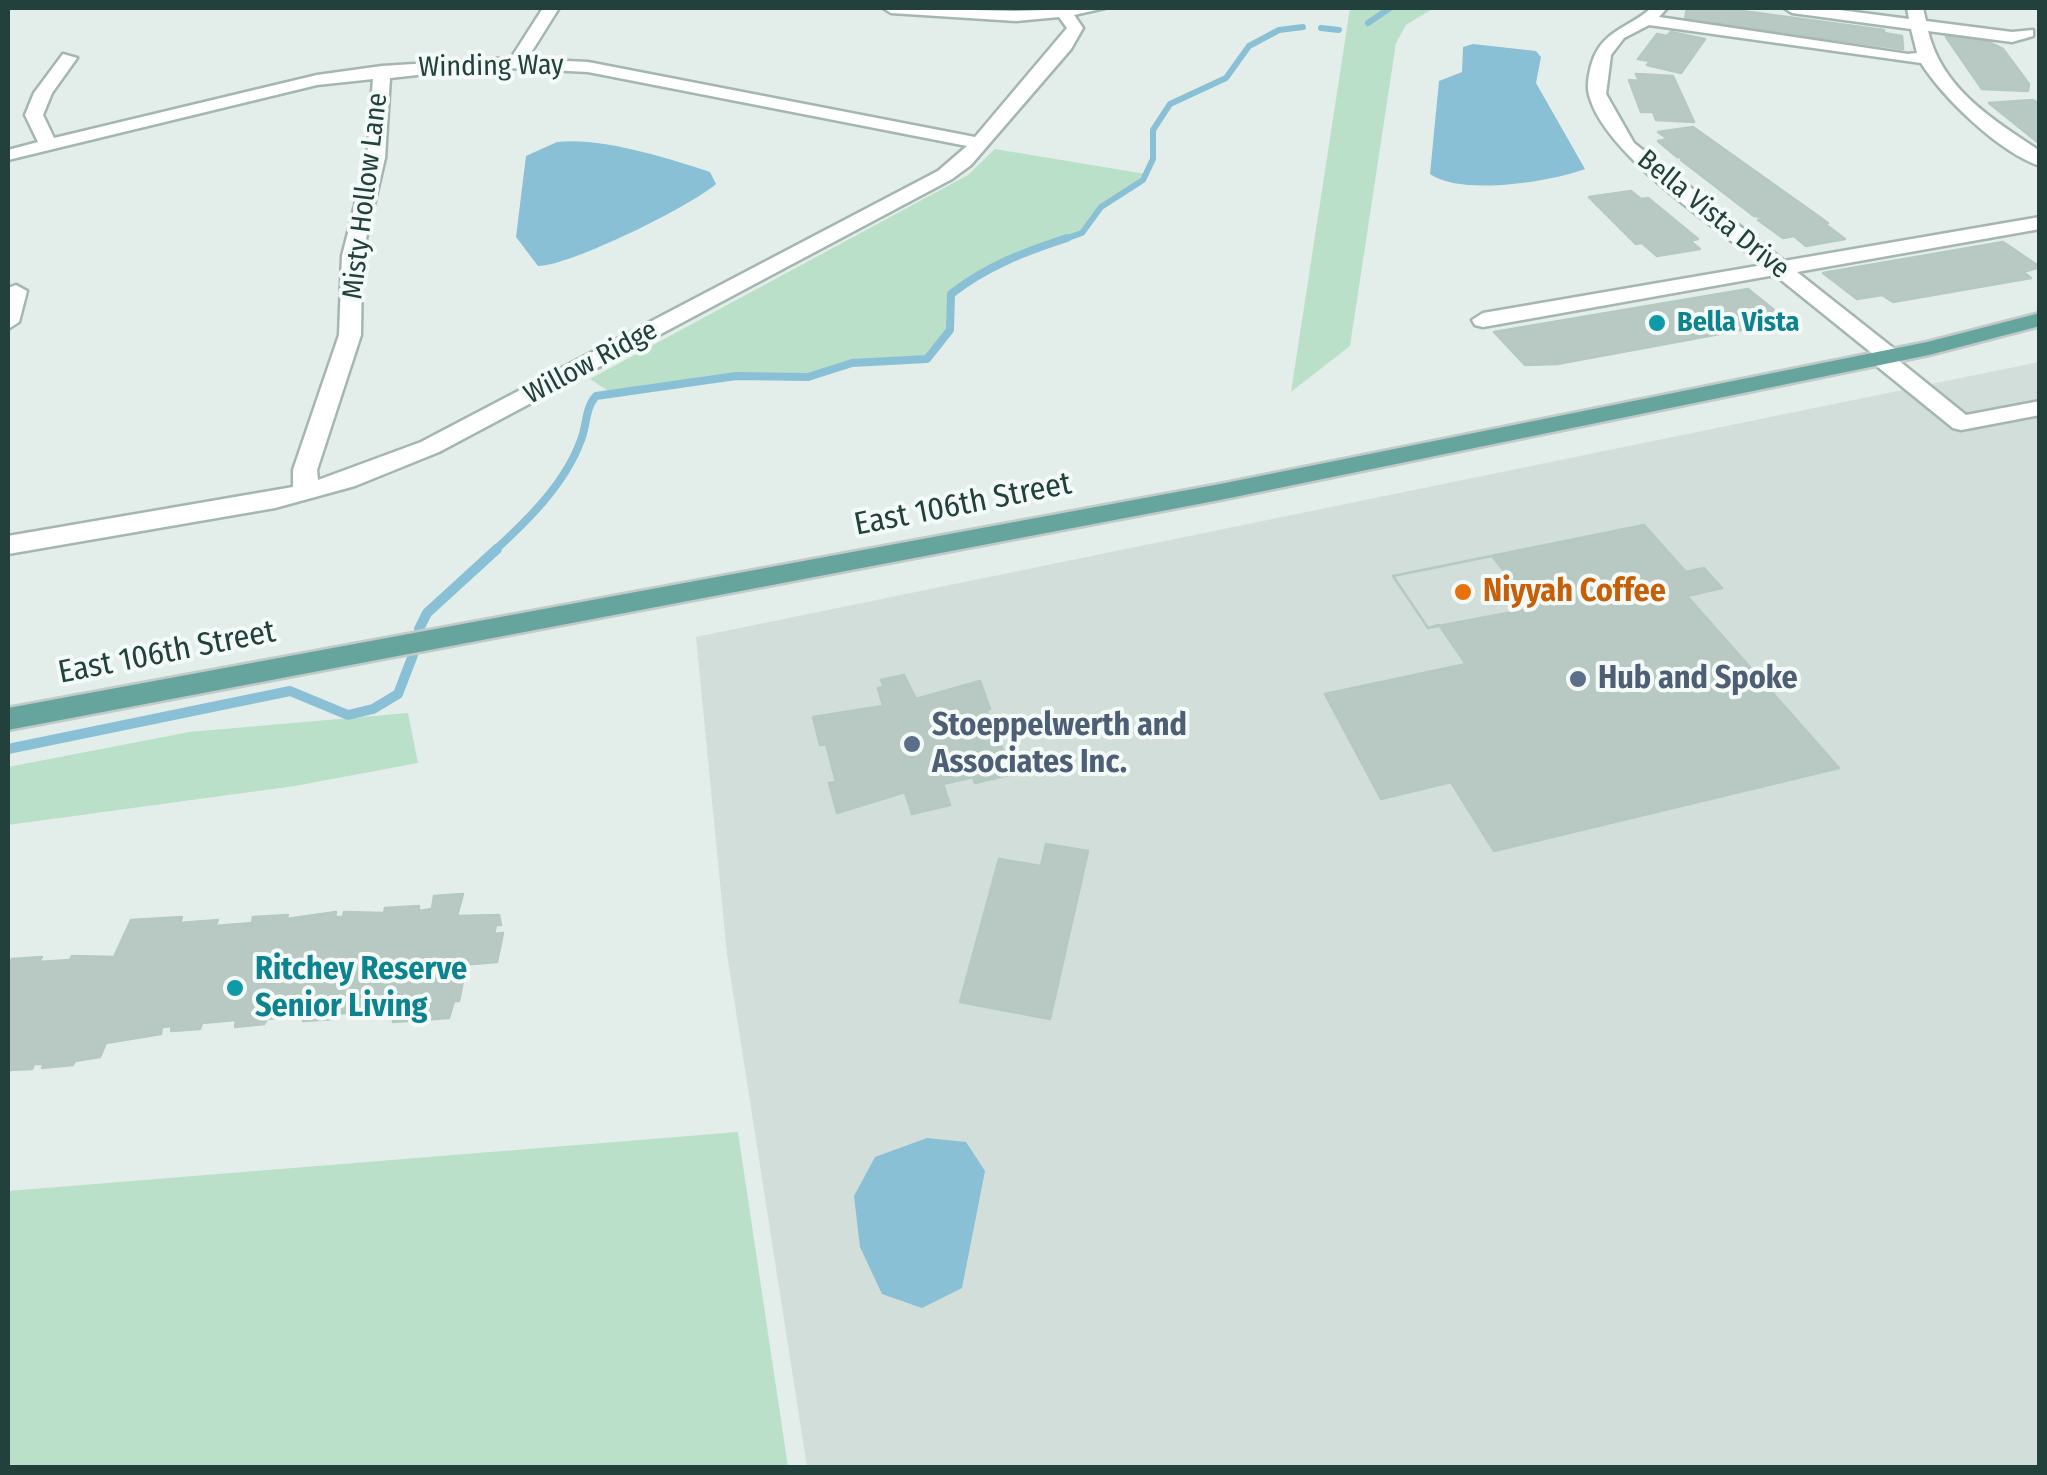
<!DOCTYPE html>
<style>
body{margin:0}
#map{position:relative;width:2047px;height:1475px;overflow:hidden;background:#e3eeea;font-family:"Fira Sans Condensed",sans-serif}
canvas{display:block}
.frame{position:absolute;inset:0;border:10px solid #22403c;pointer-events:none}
</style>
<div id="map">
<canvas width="2047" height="1475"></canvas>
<div class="frame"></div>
</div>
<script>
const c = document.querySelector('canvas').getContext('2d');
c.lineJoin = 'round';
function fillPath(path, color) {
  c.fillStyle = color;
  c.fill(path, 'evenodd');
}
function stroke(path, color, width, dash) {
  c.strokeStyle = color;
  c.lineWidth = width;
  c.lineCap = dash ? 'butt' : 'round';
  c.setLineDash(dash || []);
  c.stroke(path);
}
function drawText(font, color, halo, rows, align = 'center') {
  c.font = font + ' "Fira Sans Condensed",sans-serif';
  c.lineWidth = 8;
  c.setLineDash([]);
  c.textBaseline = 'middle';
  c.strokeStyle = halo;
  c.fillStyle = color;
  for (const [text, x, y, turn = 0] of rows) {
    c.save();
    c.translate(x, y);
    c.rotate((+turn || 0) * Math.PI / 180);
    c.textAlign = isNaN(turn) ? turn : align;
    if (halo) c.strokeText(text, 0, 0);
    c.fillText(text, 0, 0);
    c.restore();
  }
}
fillPath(new Path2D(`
 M2039,362V1467H807L727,954L696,637Z`), '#d1ded9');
fillPath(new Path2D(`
 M1350,8H1434L1406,25L1396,43L1350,346L1291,392Z
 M995,149L1146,174L1101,207L1082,233L1010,257L961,284L951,294C955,328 951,334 927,359L852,363L808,377L751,375L610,392L590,379L968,175Z
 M408,713L418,763L295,786L8,825V767L189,732Z
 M738,1132L788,1467H8V1191Z`), '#bbe0ca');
fillPath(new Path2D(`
 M1473,44L1536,51L1541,57L1536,83L1585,169C1550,182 1461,196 1430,174L1439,81L1462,72L1463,47Z
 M557,142C601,137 668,158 710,172L716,184C691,206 570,266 538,266L516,237L526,156Z
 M927,1138L966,1142L985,1171L962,1288L922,1308L882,1294L860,1247L854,1196L875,1157Z`), '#89c0d5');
stroke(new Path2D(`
 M1368,23L1390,8
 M1321,28L1339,30
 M1059,241L1082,233L1101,207L1143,180L1153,159V130L1170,104L1226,78L1249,46L1279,30L1303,27`), '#89c0d5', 6);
stroke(new Path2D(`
 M494,551C528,520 565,484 581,440C587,425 585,408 596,396L736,376L808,377L852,363L927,359L950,330L951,294C987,266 1024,252 1067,238`), '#89c0d5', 8);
stroke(new Path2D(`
 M419,629L427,613L497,549
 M8,749L290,691L348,715L373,709L398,694L413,655`), '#89c0d5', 10);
const building = new Path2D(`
 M1687,8H1720L1884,30V33L1902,36L1903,49L1685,19Z
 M1671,32L1705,39L1681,73L1647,65L1650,61L1638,59L1657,34L1667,36Z
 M1946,37L1982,39L2003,49L2029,84L2028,91L1982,89Z
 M1636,74L1673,76L1694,122L1656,120L1653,112H1641L1629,80L1639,81Z
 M2033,100L2040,104V144L1989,103Z
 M1693,127L1828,223L1825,224L1845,239L1806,246L1794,236L1783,238L1758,220L1769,218L1754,216L1681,160L1692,159L1677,157L1658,141L1668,139L1658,132Z
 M1631,191L1641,199L1648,198L1698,239L1690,241L1700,249L1657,256L1642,243L1636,244L1589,197Z
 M2003,242L2040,267L2023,272L2031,278L1893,302L1882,295L1857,299L1823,273Z
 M1748,289L1784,318L1752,328L1557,364L1525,365L1494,332Z
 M1644,525L1686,572L1704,568L1722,588L1687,596L1839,768L1494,851L1451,782L1381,799L1325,694L1466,664L1439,625L1428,628L1393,576Z
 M1492,556L1534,608L1428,628L1393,576Z
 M904,675L916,699L980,681L990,709L986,710L1013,774L975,783L973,777L943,784L950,805L912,814L905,792L837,813L829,783L836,782L826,744L820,745L813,717L883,706L878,688L884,687L881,680Z
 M1046,844L1088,851L1050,1019L960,1002L999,859L1041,866Z
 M463,894L457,916L499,915L501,925H496L494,934L503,933L497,962L460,965L457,976H464L459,1001H454L449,1018L393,1022V1014L366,1016L367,1011L334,1014L333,1019L303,1021L305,1015L267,1019L264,1024L235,1027L236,1020L202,1023L200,1029L171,1031L172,1026L162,1027L161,1034L106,1043L100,1057L75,1061L73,1065L42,1068L44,1064H34L32,1069L8,1070V964L12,959L42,957L38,962L70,960L72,956L114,957L131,920L182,917L180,923L218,920L215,926L252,923L253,917L288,915L286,919L336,912L335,917H343L344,912L384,913L385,908L419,906V911L432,909L434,896Z`);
fillPath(building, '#b8c9c4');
stroke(building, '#b5c8c2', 2.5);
const minor = new Path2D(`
 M543,8H559L527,59L588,62L975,137L1067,28L1059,17L1016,21L891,13L883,8L1016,11L1105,8L1074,15L1083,28L1071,49L971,165L952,179L439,452L355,486L275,508L8,554V536L293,487V470L339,335L342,256L367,158L373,79L317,85L8,160V150L38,142L25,115L34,93L63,54L77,58L52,93L43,115L54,138L317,75L382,66L511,58ZM490,67L588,72L967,146L938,171L421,442L318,480L317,470L361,335L362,256L385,158L390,78Z
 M1651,8H1667L1659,17L1908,54L1917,53L1911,29L1792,13L1784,8H1824L1909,19L1907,8H1923L1926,21L2012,32L2033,30V36L2012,42L1928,31C1942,89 1992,119 2040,151V166C1999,152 1944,99 1921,63L1649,25L1624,38L1611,55L1606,94L1634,143L1784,261L2040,217V229L1797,272L1897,351L1900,356L1898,360L1966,415L2040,401V415L1961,430L1953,428L1873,363L1870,358L1873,354L1775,275L1483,327L1475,325L1472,320L1483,313L1763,265C1714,226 1604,154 1589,95C1586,84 1590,67 1594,57C1605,30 1632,26 1651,8Z
 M16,285L27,291L19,322L8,329V288Z`);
const major = new Path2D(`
 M2040,313V326L1929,355L1220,500L8,730V708L1220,484L1927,342Z`);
stroke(minor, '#a5b6b2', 5);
stroke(major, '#c1cac8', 5);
fillPath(minor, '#fff');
fillPath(major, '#66a59d');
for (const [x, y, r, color] of [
 [1657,323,10,"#0f9aa8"],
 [1463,592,10,"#e8710a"],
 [1578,679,10,"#5c6f8a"],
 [912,744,10,"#5c6f8a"],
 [235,988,10,"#0f9aa8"]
]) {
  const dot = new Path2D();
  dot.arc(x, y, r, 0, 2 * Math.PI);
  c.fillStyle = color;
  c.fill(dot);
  stroke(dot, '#f4faf8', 4);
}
drawText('28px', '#22403c', '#f4faf8', [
 ["Winding Way",491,67,-1],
 ["Misty Hollow Lane",366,196,-83],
 ["Bella Vista Drive",1713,215,39],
 ["Willow Ridge",591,363,-28]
]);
drawText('bold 28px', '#0d838f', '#f4faf8', [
 ["Bella Vista",1677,323]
], 'left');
drawText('32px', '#22403c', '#f4faf8', [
 ["East 106th Street",963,505,-11],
 ["East 106th Street",167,653,-11]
]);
drawText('bold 32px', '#c56008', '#f4faf8', [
 ["Niyyah Coffee",1483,592]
], 'left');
drawText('bold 32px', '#4e5e75', '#f4faf8', [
 ["Hub and Spoke",1598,679],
 ["Stoeppelwerth and",932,726],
 ["Associates Inc.",932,763]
], 'left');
drawText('bold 32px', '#0d838f', '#f4faf8', [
 ["Ritchey Reserve",255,970],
 ["Senior Living",255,1007]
], 'left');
</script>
